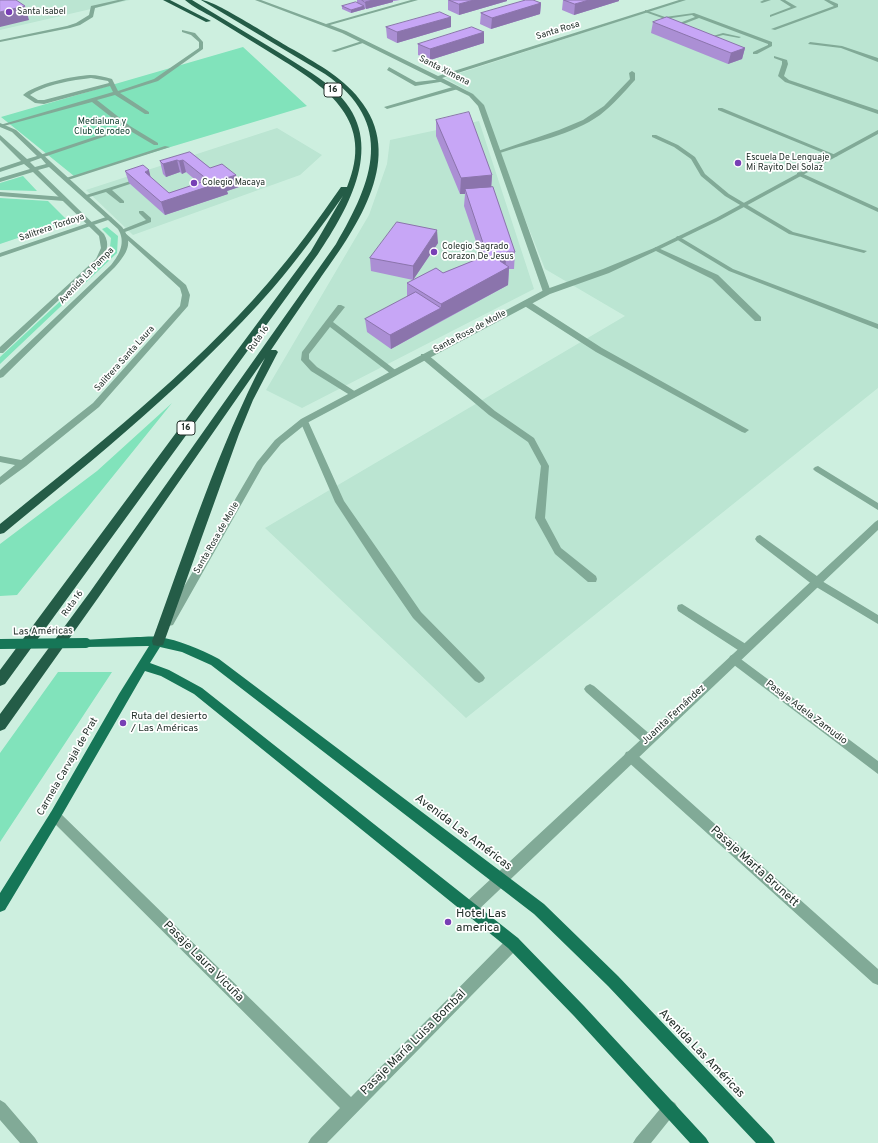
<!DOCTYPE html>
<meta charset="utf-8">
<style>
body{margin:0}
canvas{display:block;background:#cdefdf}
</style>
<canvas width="878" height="1143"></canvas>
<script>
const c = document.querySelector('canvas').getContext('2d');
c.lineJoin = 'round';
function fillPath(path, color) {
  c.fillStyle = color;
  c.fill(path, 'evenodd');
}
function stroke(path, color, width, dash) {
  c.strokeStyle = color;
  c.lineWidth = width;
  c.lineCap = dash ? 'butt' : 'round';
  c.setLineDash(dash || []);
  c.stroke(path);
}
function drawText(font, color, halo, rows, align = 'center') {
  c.font = font + ' Overpass,sans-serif';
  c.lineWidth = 3.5;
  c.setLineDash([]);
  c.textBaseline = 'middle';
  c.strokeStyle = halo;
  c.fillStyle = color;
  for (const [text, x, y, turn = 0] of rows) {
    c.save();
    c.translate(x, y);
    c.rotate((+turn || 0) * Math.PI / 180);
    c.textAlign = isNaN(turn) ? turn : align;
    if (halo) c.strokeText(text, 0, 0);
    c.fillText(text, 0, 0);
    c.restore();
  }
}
fillPath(new Path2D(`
 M0,0H130L0,30Z
 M684,0H878V388L466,718L265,528L625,316L545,269L477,99L466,90L445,78Z
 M479,121L534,289L302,408L266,390L369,215L387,164L390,140Z
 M277,128L322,155L300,175L133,235L86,190Z`), '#bbe5d2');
fillPath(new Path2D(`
 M243,47L307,106L74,176L1,117Z
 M23,176L37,191L0,190V183Z
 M0,198L48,201L68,221L0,244Z
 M107,227L118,236L117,253L0,364V357L109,256L111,238L102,229Z
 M172,403L17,595L0,596V544L97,471Z
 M58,672H112L0,842V753Z`), '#81e3bb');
fillPath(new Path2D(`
 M118,0H126L95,8L93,17L80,25L70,28L0,42V40L67,26L76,23L89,15L91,6Z
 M645,10L665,17L694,13L772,42V46L757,54H753V52L768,45V44L699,18L681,25L677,24L695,17L692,15L665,19L645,12Z
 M182,30L195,33L203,42V49L158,81L120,93L149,112V114H145L115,95L97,100L130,126L158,143V145H154L127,129L44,157H40V155L124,127L92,102L0,127V125L113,92L110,86L44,104L35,103L23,95C35,84 73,76 90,75C97,75 105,77 112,79L118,91L154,79L199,48V42L191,35L182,32ZM91,78L108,81L109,83L44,100H38L30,95C44,85 73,80 91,78Z
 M723,33L741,37L739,38L723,35L715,37L713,36Z
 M362,41L366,42L335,52L331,51Z
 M810,42L842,46L878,58V62L841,48L808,44Z
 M774,56L787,60L788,64L784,76L789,80L878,110V114L785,82L778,76L782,64V61L774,58Z
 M389,67L416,82L443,79L446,81L415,86L387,70Z
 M632,71L635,73V80C624,92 613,105 600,115C572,135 533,142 500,153L495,152L559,130L583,120L604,106L630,79L629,73Z
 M456,86L458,87V89L387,109L384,107Z
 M718,108H722L838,156L833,157L718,110Z
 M652,135H656L678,145L695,157L705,174L729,194L793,232L867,251L864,253L789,234L725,196L701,176L691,159L674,147L652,137Z
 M165,146L170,147L68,180L63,179Z
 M799,172L878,208V212L797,175V173Z
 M137,179L142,180L112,190L124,201V203H120L106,192L86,198L83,196Z
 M139,211H143L151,218V222L125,232H121V230L146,220L139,213Z
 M678,236L733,269L878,324V329L729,271L676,239V237Z
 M656,247L718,275L761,317V321H755L712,279L654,250L653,249Z
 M523,301H529L602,348L749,430L745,433L742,432L596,352L523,305Z
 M338,305H341L345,307L333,322L398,372L397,374H391L330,327L309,354V359L317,367L356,392L357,394L353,397L311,371L301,360L302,352Z
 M421,354H427L495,411L534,438L549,466L545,518L561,548L596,576L597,579L596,582H588L555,554L535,518L541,466L528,442L489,415L421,358Z
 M304,418L308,421L344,501L385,560L421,612L483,675L485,678L483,681L479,683L475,681L413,618L377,566L335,502L300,421Z
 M818,466L878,503V510L815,471L813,469L815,467Z
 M760,535L821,579L822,582L821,585H813L757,542L755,539L757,536Z
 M682,604L749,646L750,649L749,652L745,653L741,652L678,611L677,608L678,605Z
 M590,684L594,686L652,736L654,740L652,744L648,745L644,744L586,692L584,689L586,686Z`), '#81aa97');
fillPath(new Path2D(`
 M255,0H261L326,24L411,0H418L330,25L346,31L438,76L679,0H686L442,78L473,94L484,105L551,292L547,294L543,292L478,106L469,96L342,33Z
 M764,0H771L762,3L760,2Z
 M780,0H785L797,7L770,17V15L791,7Z
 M824,0H829L838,4V7L775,30L771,29L834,6Z
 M0,192L64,197L67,199L64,201L0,196Z
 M109,216L112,218L111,219L0,257V253Z
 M125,233L186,285L190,295L188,306L99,407L26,466L0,485V477L15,465L0,462V456L21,460L93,403L180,306L182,295L180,288L123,236V234Z
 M817,578L878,615V624L813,585L812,582L813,579Z
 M734,654L878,761V774L730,662L729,659L730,656Z
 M630,751L634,752L878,969V985L873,983L626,760L624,756L626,752Z
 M55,810L59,812L351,1097L508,938L513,936L518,938L520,943L518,948L327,1143H308L311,1138L340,1108L51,820L49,816L51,812Z
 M0,1100L5,1103L35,1138L38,1143H20L0,1120Z
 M670,1100L675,1103L678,1108L675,1113L651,1143H633L636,1138L665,1103Z`), '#81aa97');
fillPath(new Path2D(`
 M0,123L16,130L122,227C134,243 127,253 115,267L3,377L0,378V370L111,265C120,254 126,242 118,229L49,167L38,170L104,234C110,244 107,252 100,261L3,353H0V347L96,259L101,248L99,236L33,172L0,182V178L30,169L24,164L0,172V168L21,161L0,140V135L27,159L37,156L12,132L0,127ZM41,158L46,164L35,167L30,162Z
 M878,130V134L720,220L658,250L609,273L550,294L307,423L281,444L263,466L173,625L169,626L165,625L164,622L165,619L257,462L275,440L301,419L544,290L603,269L654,248L716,218Z
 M878,520V530L475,913L470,915L465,913L463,908L465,903L875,522Z`), '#81aa97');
fillPath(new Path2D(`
 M137,637C144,637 153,636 159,637C179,640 200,649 219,659L544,904L618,976L772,1138L775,1143H756L608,986L534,914L211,665L182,652L160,647L150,663L169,670L202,688L518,938L584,1006L706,1138L709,1143H690L574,1016L508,948L194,694L161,676L145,671L59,820L5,910L0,912V893L51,812L119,694L149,646L86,647L82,646L81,643L82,640Z`), '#167657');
fillPath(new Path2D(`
 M163,0H170L211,21L206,22Z
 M185,0H192C222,18 253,37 283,55C302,67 322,78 338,94C387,142 349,208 318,254L5,684L0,686V670L311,251L343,196C321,227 298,259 273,288C193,379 98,456 4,533L0,534V524C93,449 189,374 268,283C294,253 318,220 341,187H347C375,121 329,89 279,58C257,44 235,31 214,18C204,12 193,7 185,0Z
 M201,0C215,0 277,41 294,50C319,65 346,79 363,104C405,162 353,232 319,280C303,303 287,326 271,350H276L278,352L253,400L239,434L163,645L158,646L153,645L152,641C187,546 218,448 265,358L98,598L5,729L0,731V714L90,592L336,244C373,181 396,123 325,74Z`), '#245c47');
stroke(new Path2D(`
 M0,644L86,643`), '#167657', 10);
fillPath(new Path2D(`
 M357,0H400L394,1H393V2L366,9L365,8V9L351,13L342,9V6L357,3Z
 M448,0L507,1L459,15L448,10Z
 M563,0H619V1L574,15L562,10Z
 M541,3L540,14L491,29L480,24L481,13Z
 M451,17V27L397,43L387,38L386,27Z
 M653,22L745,48L742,59L728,64L651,33Z
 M484,32V43L430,60L418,55V44Z
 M436,120L492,175L491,187L515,252L514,269H509L508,285L391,349L367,332L365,319L407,297V283L443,273L480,258L481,256L464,206L465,194H460L436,136Z
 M190,152L210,168L236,175L239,187L227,191L228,194L165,215L129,183L125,171L169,193L199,183L186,172L182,174L180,172L166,177L163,174L160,161Z
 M438,243L413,280L371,271L370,258Z`), '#ab8fd4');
fillPath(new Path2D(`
 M373,0H393V2L366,9L365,2Z
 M474,0H507V1L459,15V4Z
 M589,0H619V1L574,15L575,4Z
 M541,3L540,14L491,29L492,18Z
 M25,6L29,20L0,27V12Z
 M364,6L365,9L351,13V10Z
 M451,17V27L397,43V32Z
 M484,32V43L430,60V49Z
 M745,48L742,59L728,64L731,53Z
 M177,160L180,172L166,177L163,164Z
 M183,160L186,172L182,174L179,161Z
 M149,170L152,183L145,172Z
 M236,175L239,187L227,191L228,194L165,215L161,202Z
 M492,175L491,191L465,189V194H460L461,178Z
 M437,230L438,243L413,280V266Z
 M507,252L505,269L509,267L508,285L441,321V304L500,261Z
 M441,308V321L391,349L390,335Z`), '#8b74ac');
const building = new Path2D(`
 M0,0H16L25,6L0,12Z
 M362,0H373L365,2Z
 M449,0H474L459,4Z
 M526,0H533L541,3L492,18L481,13Z
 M564,0H589L575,4Z
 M356,2L364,6L351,10L342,6Z
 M440,12L451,17L397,32L386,27Z
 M667,17L745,48L731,53L653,22Z
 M472,27L484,32L430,49L418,44Z
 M469,112L492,175L461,178L436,120Z
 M190,152L210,168L222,164L236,175L223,179L225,181L161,202L125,171L143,165L149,170L145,172L169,193L208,180L183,160L179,161L177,160L163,164L160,161Z
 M493,187L515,252H507L500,261L509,267L441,304L407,283L436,268L443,273L480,258L485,249L465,189Z
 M397,222L437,230L413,266L370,258Z
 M416,292L441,308L390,335L365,319Z`);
fillPath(building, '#c7a6f6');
stroke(building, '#8b74ac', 1);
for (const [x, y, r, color] of [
 [9,12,4,"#783fb5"],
 [738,163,4,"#783fb5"],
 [194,183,4,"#783fb5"],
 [434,252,4,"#783fb5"],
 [123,723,4,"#783fb5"],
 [448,922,4,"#783fb5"]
]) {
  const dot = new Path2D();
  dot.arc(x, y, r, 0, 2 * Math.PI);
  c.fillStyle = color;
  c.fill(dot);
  stroke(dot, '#fff', 1.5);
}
drawText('9px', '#23302a', '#fff', [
 ["Santa Isabel",17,12],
 ["Escuela De Lenguaje",746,158],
 ["Mi Rayito Del Solaz",746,168],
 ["Colegio Macaya",202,183],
 ["Colegio Sagrado",442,247],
 ["Corazon De Jesus",442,257]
], 'left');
drawText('9px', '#23302a', '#fff', [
 ["Santa Rosa",558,31,-17],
 ["Santa Ximena",444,71,27],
 ["Salitrera Tordoya",52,228,-19],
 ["Avenida La Pampa",87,276,-46],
 ["Santa Rosa de Molle",470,332,-28],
 ["Ruta 16",259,339,-55],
 ["Salitrera Santa Laura",125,359,-48],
 ["Santa Rosa de Molle",217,538,-60],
 ["Ruta 16",73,604,-54]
]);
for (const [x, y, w] of [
 [333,90,18],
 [186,428,18]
]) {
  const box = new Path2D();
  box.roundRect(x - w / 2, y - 7, w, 14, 3);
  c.fillStyle = '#fff';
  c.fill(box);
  stroke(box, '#23302a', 1);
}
drawText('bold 9px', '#23302a', null, [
 ["16",333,90],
 ["16",186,428]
]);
drawText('9px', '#0b3b2a', '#fff', [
 ["Medialuna y",102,122],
 ["Club de rodeo",102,132]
]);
drawText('10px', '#23302a', '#fff', [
 ["Las Américas",43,632,-1],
 ["Pasaje Adela Zamudio",806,713,37],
 ["Juanita Fernández",674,715,-43],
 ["Carmela Carvajal de Prat",68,767,-60]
]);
drawText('10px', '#23302a', '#fff', [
 ["Ruta del desierto",131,717],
 ["/ Las Américas",131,729]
], 'left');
drawText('12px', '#23302a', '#fff', [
 ["Avenida Las Américas",463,833,37],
 ["Pasaje Marta Brunett",754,867,42],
 ["Pasaje Laura Vicuña",203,962,45],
 ["Pasaje María Luisa Bombal",414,1043,-45],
 ["Avenida Las Américas",701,1054,46]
]);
drawText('12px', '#23302a', '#fff', [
 ["Hotel Las",456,915],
 ["america",456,929]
], 'left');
</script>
